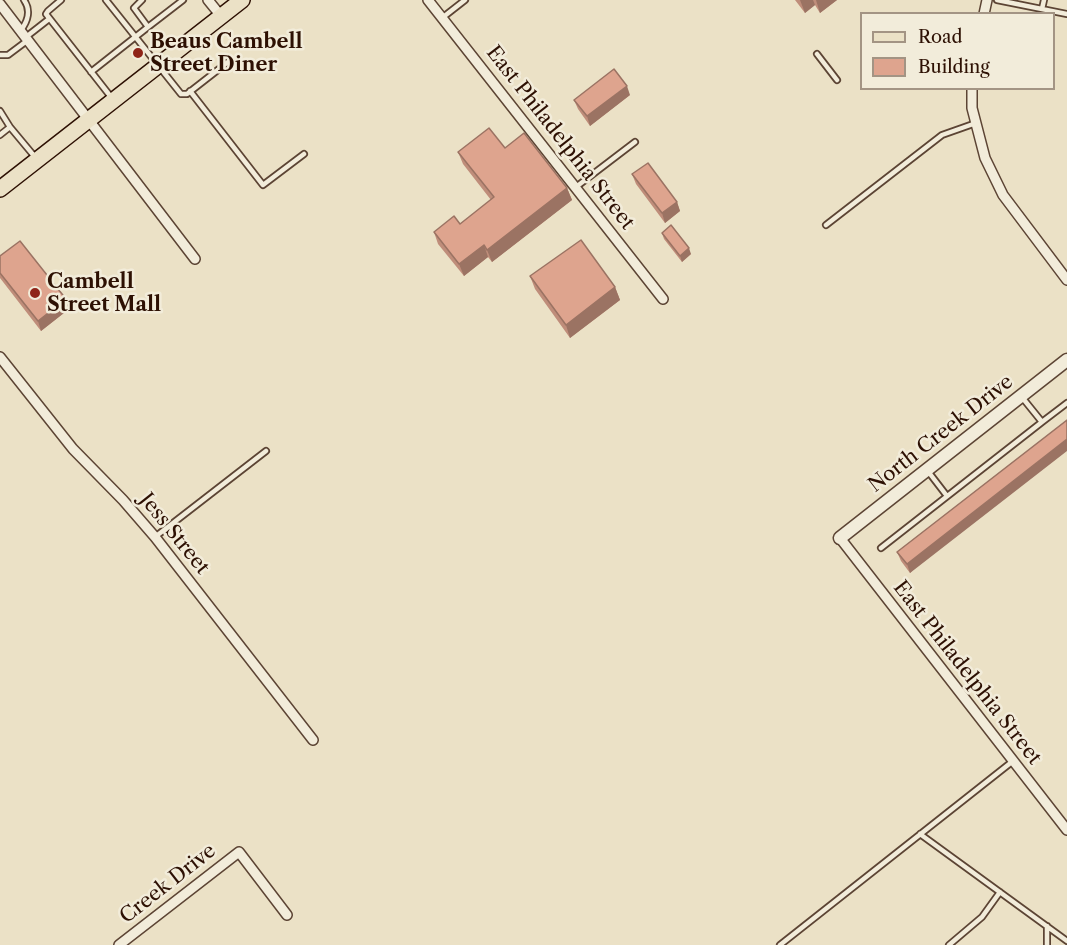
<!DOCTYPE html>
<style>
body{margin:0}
#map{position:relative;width:1067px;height:945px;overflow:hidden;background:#ebe1c6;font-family:"Libre Caslon Text",serif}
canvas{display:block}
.legend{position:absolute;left:860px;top:12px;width:195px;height:78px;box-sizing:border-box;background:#f2ecda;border:2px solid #a39484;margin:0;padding:8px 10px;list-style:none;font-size:18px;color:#2d1003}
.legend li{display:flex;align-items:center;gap:12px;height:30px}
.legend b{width:30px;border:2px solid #a39484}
</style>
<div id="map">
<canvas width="1067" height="945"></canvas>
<ul class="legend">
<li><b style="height:8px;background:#ebe1c6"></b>Road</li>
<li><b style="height:16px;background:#dea48e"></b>Building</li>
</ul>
</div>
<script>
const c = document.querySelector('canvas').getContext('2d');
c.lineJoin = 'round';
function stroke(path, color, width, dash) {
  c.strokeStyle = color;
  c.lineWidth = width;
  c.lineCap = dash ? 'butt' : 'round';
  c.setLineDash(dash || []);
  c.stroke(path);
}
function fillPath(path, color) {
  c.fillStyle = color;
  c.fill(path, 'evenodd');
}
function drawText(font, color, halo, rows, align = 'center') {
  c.font = font + ' "Libre Caslon Text",serif';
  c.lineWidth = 5;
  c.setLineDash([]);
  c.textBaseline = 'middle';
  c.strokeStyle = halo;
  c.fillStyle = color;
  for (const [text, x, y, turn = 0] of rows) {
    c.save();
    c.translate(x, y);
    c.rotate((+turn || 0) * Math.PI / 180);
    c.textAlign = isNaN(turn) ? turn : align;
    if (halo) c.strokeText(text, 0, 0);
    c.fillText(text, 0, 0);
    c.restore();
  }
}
const service = new Path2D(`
 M61,0L48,11L46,14L111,97
 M106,0L181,94H187L228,62
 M142,0L134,8L148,27L183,0
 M997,0L1067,14
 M1042,9L1044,0
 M442,18L465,0
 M21,30C28,21 31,10 24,0
 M26,37L49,19
 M817,54L837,80
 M0,55H8L28,40
 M91,72L148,27
 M190,91L263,185L304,154
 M0,111L10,127
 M0,135L10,127L35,157
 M576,187L635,142
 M826,225L942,135L976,123
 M1021,396L1042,422L1067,403
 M927,470L947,496
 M155,537L266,451
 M881,548L1042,422
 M920,834L1067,941
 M1047,926V945
 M780,945L1013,761
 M949,945L982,917L1000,892`);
const minor = new Path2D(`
 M208,0L221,16
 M428,0L663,299
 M0,4L195,259
 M984,14L987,0
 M972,88V108L985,158L1003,195L1067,280
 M0,357L73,449L123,500L155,537L313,740
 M840,538L1067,830
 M119,945L239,852L287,915`);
const tertiary = new Path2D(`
 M840,538L1067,360`);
const primary = new Path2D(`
 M0,189L242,0`);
stroke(service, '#5c4434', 8);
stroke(minor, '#5c4434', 12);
stroke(tertiary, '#5c4434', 15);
stroke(primary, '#2d1003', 18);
stroke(service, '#f2ecda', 4.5);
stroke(minor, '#f2ecda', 9);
stroke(tertiary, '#f2ecda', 12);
stroke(primary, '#ebe1c6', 15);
fillPath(new Path2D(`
 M795,0H837L820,13L815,5L805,13Z
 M630,95L590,126L578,109L574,100Z
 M505,148L567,188L572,200L492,262L488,257L464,276L438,244L434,232L460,224L491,200L463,164L458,152Z
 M632,174L677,202L680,211L665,223L636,184Z
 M662,233L691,254L682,262L664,239Z
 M0,256L69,309L41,331L0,278Z
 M530,276L615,287L620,300L570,338L535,289Z
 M1067,420L910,573L901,561L897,552Z`), '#bf8d7a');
fillPath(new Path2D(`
 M800,0H813L815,5L805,13Z
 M816,0H837L820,13Z
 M627,86L630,95L590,126L587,116Z
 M567,188L572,200L492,262L487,250Z
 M677,202L680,211L665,223L662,213Z
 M484,245L488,257L464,276L459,264Z
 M689,248L691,254L682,262L680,256Z
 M615,287L620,300L570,338L566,325Z
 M66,299L69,309L41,331L38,321Z
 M1067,439V451L910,573L907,564Z`), '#9b7363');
const building = new Path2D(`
 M614,69L627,86L587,116L574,100Z
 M489,128L505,148L524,133L567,188L487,250L484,245L459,264L434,232L454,216L460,224L494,197L458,152Z
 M648,163L677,202L662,213L632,174Z
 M671,225L689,248L680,256L662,233Z
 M581,240L615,287L566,325L530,276Z
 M20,241L66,299L38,321L0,273V256Z
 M1067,420V439L907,564L897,552Z`);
fillPath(building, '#dea48e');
stroke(building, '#9b7363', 1.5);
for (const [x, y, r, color] of [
 [138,53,6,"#8f2418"],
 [35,293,6,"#8f2418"]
]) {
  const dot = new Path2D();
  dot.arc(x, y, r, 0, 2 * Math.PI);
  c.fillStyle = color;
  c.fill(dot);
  stroke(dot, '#f2ecda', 2);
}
drawText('bold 20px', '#2d1003', '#f2ecda', [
 ["Beaus Cambell",150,42],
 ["Street Diner",150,65],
 ["Cambell",47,282],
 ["Street Mall",47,305]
], 'left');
drawText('20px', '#2d1003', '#f2ecda', [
 ["East Philadelphia Street",560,138,52],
 ["North Creek Drive",941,434,-38],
 ["Jess Street",174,534,51],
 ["East Philadelphia Street",967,673,52],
 ["Creek Drive",168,884,-38]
]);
</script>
